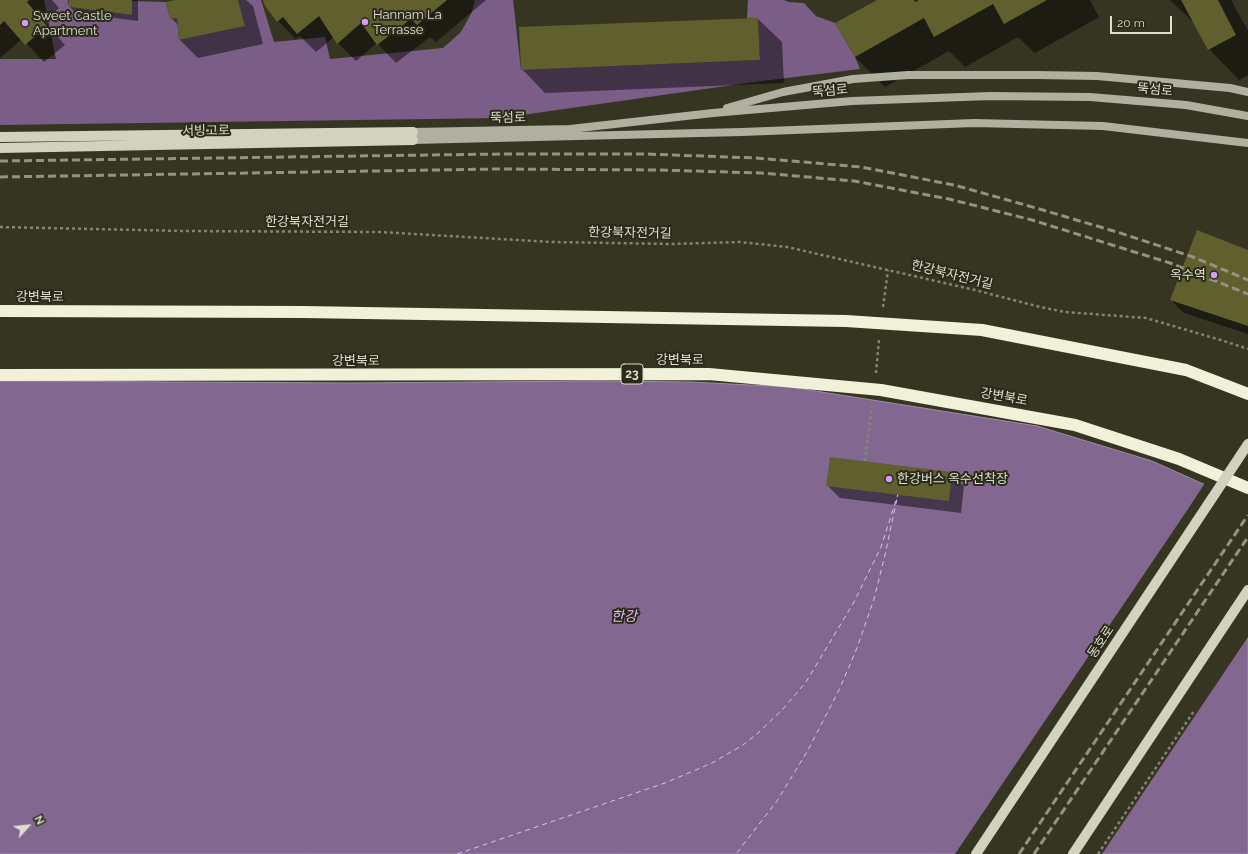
<!DOCTYPE html>
<meta charset="utf-8">
<style>
body{margin:0}
#map{position:relative;width:1248px;height:854px;overflow:hidden;background:#353522;font-family:Raleway,sans-serif}
canvas{display:block}
.north{position:absolute;left:8px;top:806px;width:40px;height:40px;-webkit-text-stroke:3px #2b2b19;paint-order:stroke;rotate:63deg;font-size:11px;font-weight:700;line-height:16px;text-align:center;color:#deded2}
.north::after{content:'';display:block;margin:auto;width:14px;height:18px;background:#deded2;clip-path:polygon(50% 0,100% 100%,50% 72%,0 100%)}
.scale{position:absolute;left:1110px;top:16px;width:62px;height:18px;box-sizing:border-box;border:2px solid #deded2;border-top:0;padding-left:5px;font-size:12px;line-height:14px;white-space:nowrap;color:#deded2;-webkit-text-stroke:3px #2b2b19;paint-order:stroke}
</style>
<div id="map">
<canvas width="1248" height="854"></canvas>
<div class="north">N</div>
<div class="scale">20 m</div>
</div>
<script>
const c = document.querySelector('canvas').getContext('2d');
c.lineJoin = 'round';
function fillPath(path, color) {
  c.fillStyle = color;
  c.fill(path, 'evenodd');
}
function stroke(path, color, width, dash) {
  c.strokeStyle = color;
  c.lineWidth = width;
  c.lineCap = dash ? 'butt' : 'round';
  c.setLineDash(dash || []);
  c.stroke(path);
}
function drawText(font, color, halo, rows, align = 'center') {
  c.font = font + ' Raleway,"Noto Sans KR",sans-serif';
  c.lineWidth = 4;
  c.setLineDash([]);
  c.textBaseline = 'middle';
  c.strokeStyle = halo;
  c.fillStyle = color;
  for (const [text, x, y, turn = 0] of rows) {
    c.save();
    c.translate(x, y);
    c.rotate((+turn || 0) * Math.PI / 180);
    c.textAlign = isNaN(turn) ? turn : align;
    if (halo) c.strokeText(text, 0, 0);
    c.fillText(text, 0, 0);
    c.restore();
  }
}
fillPath(new Path2D(`
 M44,0H68L69,7L132,15V1L166,2L170,18H177L179,40L244,26L238,0H261L274,42L325,37L330,59L443,48L461,32L472,12L475,0H513L521,70L760,60L758,18H747L748,0H784L789,2L804,3L816,16L835,23L855,57L860,69L754,82L501,118L0,125V59H56Z`), '#7a5e87');
const water = new Path2D(`
 M0,381L352,383L595,381L691,382L790,387L1037,426L1152,461L1248,504V854H0Z`);
fillPath(water, '#826790');
stroke(water, '#9e8ba4', 1);
fillPath(new Path2D(`
 M1205,483L1248,502V637L1102,854H955L1188,509Z`), '#353522');
fillPath(new Path2D(`
 M0,0H52L59,8L44,21L65,45L44,62L22,39L0,58Z
 M70,0H138V21L76,13L70,7Z
 M180,0H246L253,6L263,44L198,58L180,40L179,26L171,18Z
 M264,0H486L436,42L430,37L396,63L377,43L356,61L338,43L334,37L316,52L300,36L296,39L278,21Z
 M879,0H1090L1099,17L1035,53L1018,37L965,67L949,51L885,87L855,57Z
 M1170,0H1231L1248,31V75L1239,80L1209,49L1193,20L1192,21Z
 M758,19L782,42L784,83L545,93L522,69Z
 M1248,251V334L1184,313L1171,300Z
 M951,473L964,486L961,513L840,498L827,485Z`), '#0007');
stroke(new Path2D(`
 M457,854L665,783L712,763L743,745L758,733L783,709L806,682L854,602L881,547L898,494L885,555L874,599L857,648L839,690L808,750L777,801L736,854`), '#e7bbfd', 1, [5, 4]);
fillPath(new Path2D(`
 M0,0H29L27,2L47,26L25,45L4,21L0,25Z
 M69,0H132V15L69,7Z
 M175,0H238L245,26L179,40L177,18L170,19L166,2Z
 M263,0H447L417,25L411,19L377,45L361,23L337,44L319,16L297,34L283,17L277,22L265,6Z
 M877,0H914L915,2L919,0H1047L1004,24L993,4L934,37L924,18L855,57L835,23Z
 M1181,0H1218L1236,35L1208,50Z
 M758,18L760,60L521,70L519,27Z
 M1197,230L1248,250V326L1170,300Z
 M830,457L952,472L949,501L826,486Z`), '#605f2e');
stroke(new Path2D(`
 M0,227L185,231L380,232L551,242L672,244L740,242L787,247L975,290L1040,307L1065,312L1146,318L1224,341L1248,349
 M883,307L888,270
 M876,373L879,340
 M865,461L872,406
 M1098,854L1194,711`), '#858575', 2.5, [3, 3]);
stroke(new Path2D(`
 M727,108L783,92L853,79L908,75H1037L1097,76L1230,88L1248,92
 M413,132L570,129L713,113L852,101L990,96L1090,97L1186,105L1248,116
 M413,140L742,132L974,123L1103,126L1248,143`), '#afb0a0', 8);
stroke(new Path2D(`
 M0,137L413,132
 M0,148L413,140
 M1073,854L1248,590`), '#d2d2be', 10);
stroke(new Path2D(`
 M0,311L303,312L846,321L982,330L1186,370L1248,394
 M0,375L709,374L881,390L1075,425L1179,459L1248,488`), '#f1f1d9', 12);
stroke(new Path2D(`
 M0,161L502,154H645L756,158L861,167L954,185L1036,208L1117,232L1193,257L1248,280
 M0,177L497,169L659,170L761,173L854,181L949,199L1032,220L1170,263L1248,294
 M1019,854L1248,515
 M1034,854L1248,537`), '#939384', 3, [8, 4]);
stroke(new Path2D(`
 M976,854L1248,444`), '#d2d2be', 10);
for (const [x, y, r, color] of [
 [365,22,4,"#d99af7"],
 [25,23,4,"#d99af7"],
 [1214,275,4,"#d99af7"],
 [889,479,4,"#d99af7"]
]) {
  const dot = new Path2D();
  dot.arc(x, y, r, 0, 2 * Math.PI);
  c.fillStyle = color;
  c.fill(dot);
  stroke(dot, '#2b2b19', 1.5);
}
for (const [x, y, w] of [
 [632,374,22]
]) {
  const box = new Path2D();
  box.roundRect(x - w / 2, y - 10, w, 20, 3);
  c.fillStyle = '#2b2b19';
  c.fill(box);
  stroke(box, '#deded2', 1);
}
drawText('bold 12px', '#deded2', null, [
 ["23",632,374]
]);
drawText('13px', '#deded2', '#2b2b19', [
 ["Hannam La",373,15],
 ["Terrasse",373,30],
 ["Sweet Castle",33,16],
 ["Apartment",33,31],
 ["옥수역",1206,275,"right"],
 ["한강버스 옥수선착장",897,479]
], 'left');
drawText('13px', '#deded2', '#2b2b19', [
 ["뚝섬로",1155,90,5],
 ["뚝섬로",830,91,-5],
 ["뚝섬로",508,118,-1],
 ["서빙고로",206,131,-1],
 ["한강북자전거길",307,222],
 ["한강북자전거길",630,233,1],
 ["한강북자전거길",952,275,14],
 ["강변북로",40,297],
 ["강변북로",680,360],
 ["강변북로",356,361],
 ["강변북로",1004,397,10],
 ["동호로",1101,642,-56]
]);
drawText('italic 14px', '#e7bbfd', '#2b2b19', [
 ["한강",624,617]
]);
</script>
